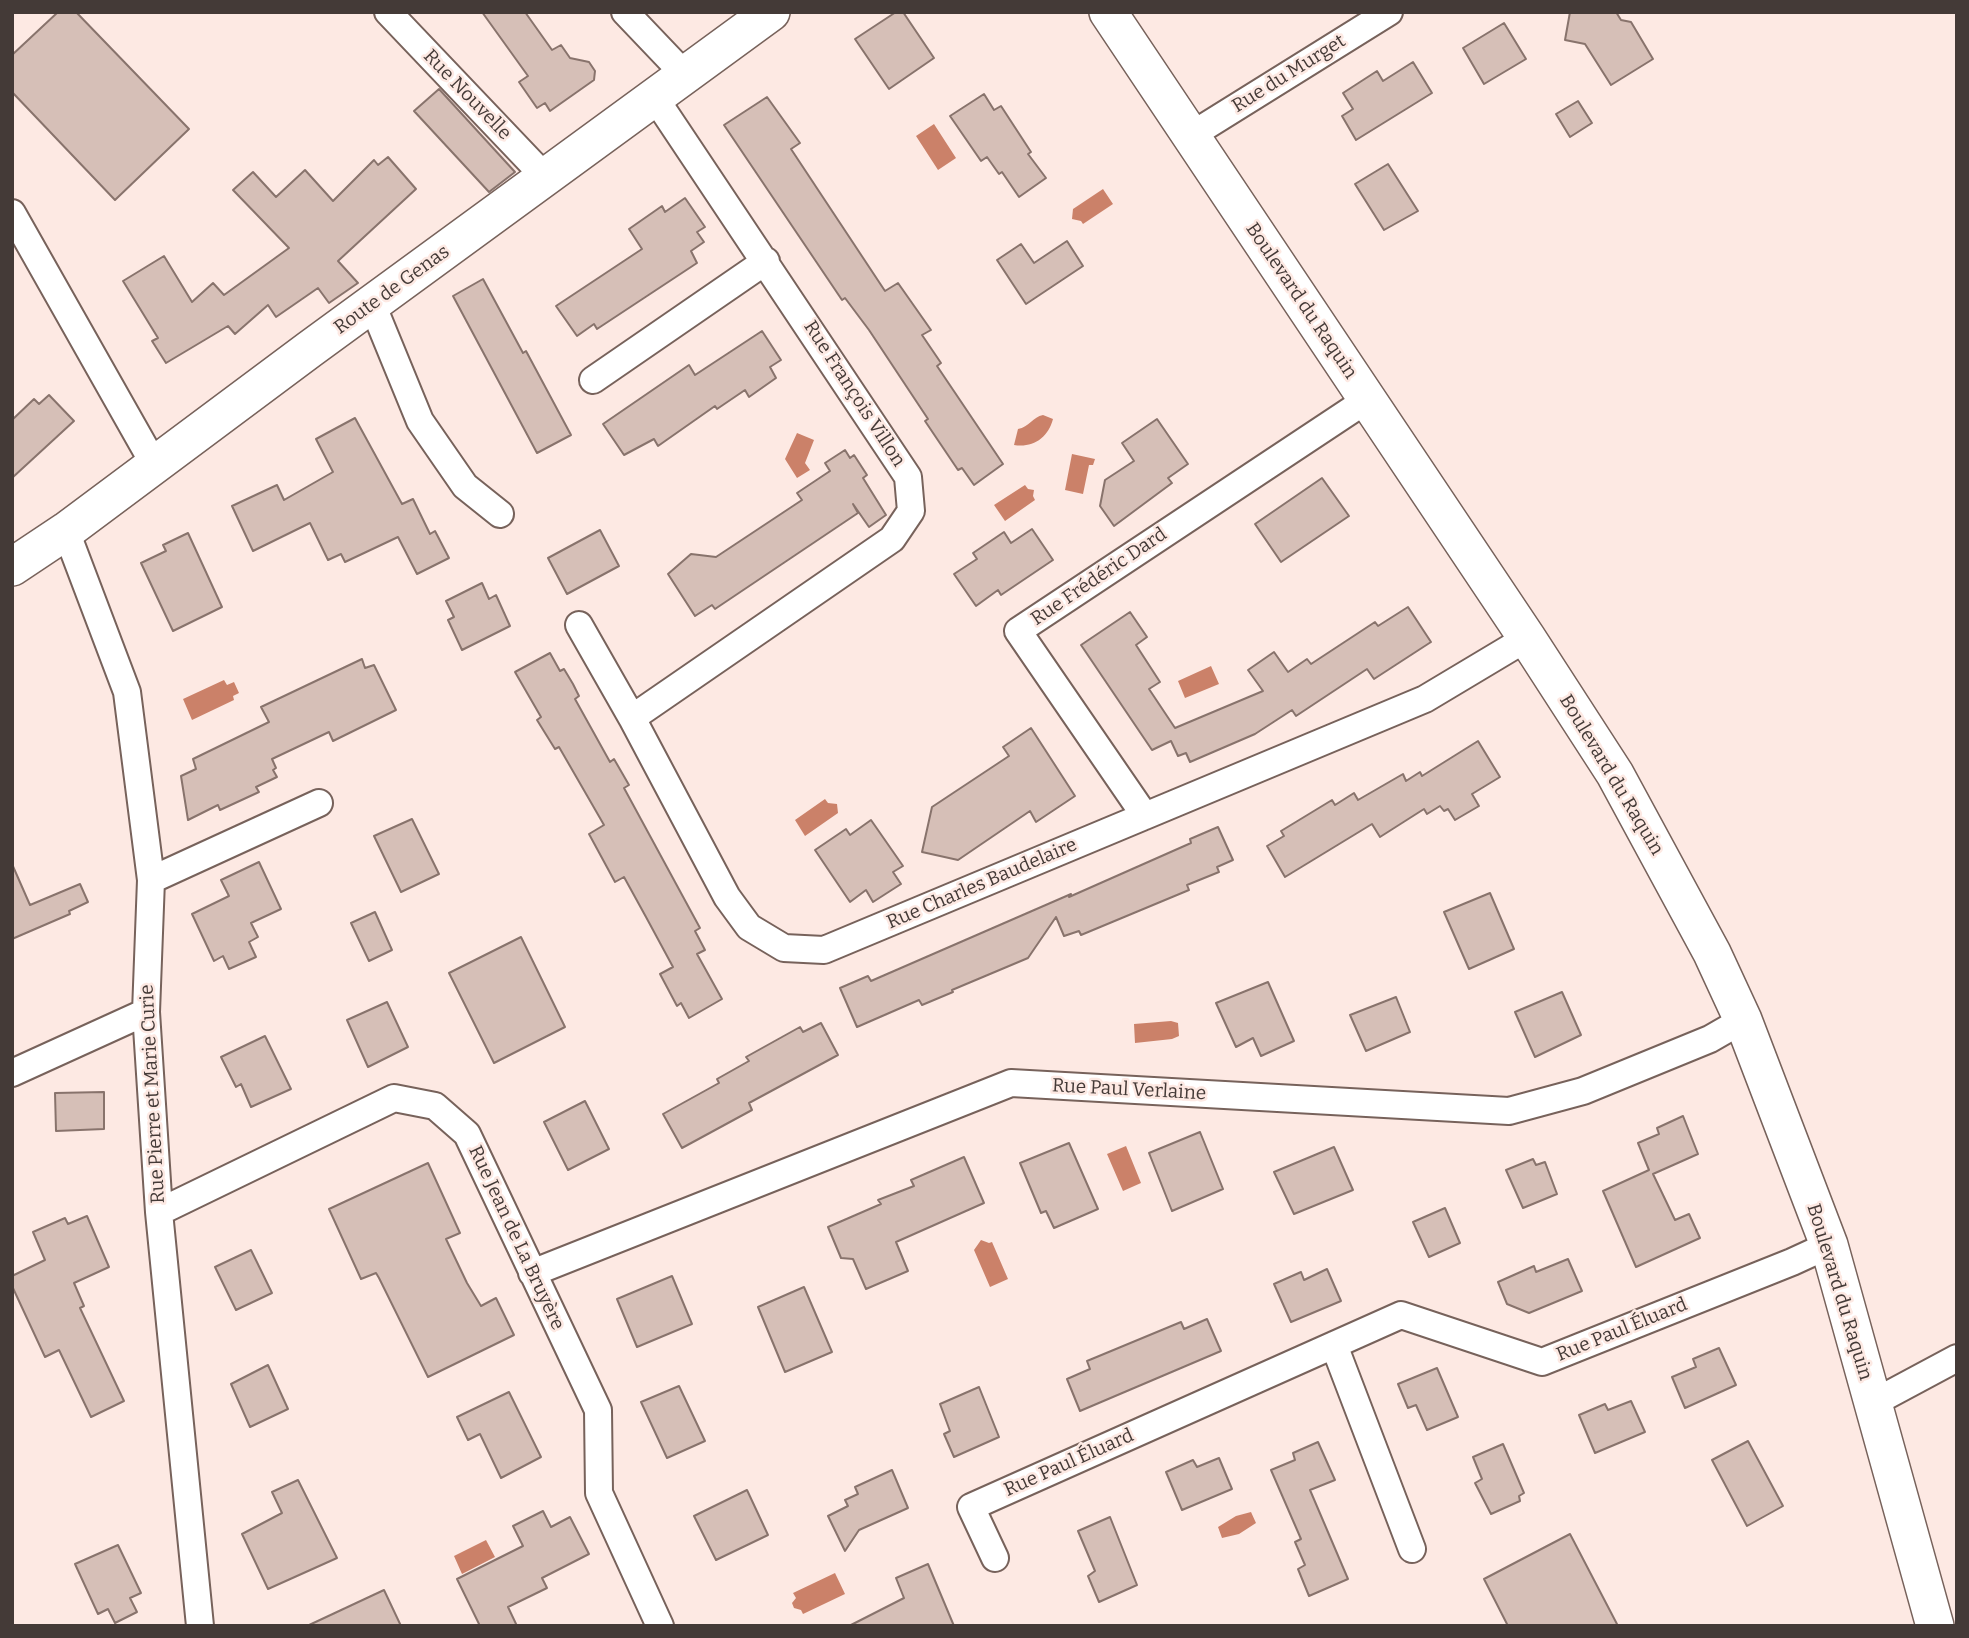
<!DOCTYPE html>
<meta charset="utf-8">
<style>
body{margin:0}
#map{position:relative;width:1969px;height:1638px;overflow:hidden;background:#fde9e3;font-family:Bitter,serif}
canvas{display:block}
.frame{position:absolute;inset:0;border:14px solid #443a37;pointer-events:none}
</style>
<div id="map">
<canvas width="1969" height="1638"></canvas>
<div class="frame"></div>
</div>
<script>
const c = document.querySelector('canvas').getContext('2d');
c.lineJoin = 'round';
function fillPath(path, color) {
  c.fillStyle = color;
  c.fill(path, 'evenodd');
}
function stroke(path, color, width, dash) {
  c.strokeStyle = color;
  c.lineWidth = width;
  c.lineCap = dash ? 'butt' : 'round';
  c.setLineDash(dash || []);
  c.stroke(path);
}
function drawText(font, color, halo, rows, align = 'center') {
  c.font = font + ' Bitter,serif';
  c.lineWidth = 5;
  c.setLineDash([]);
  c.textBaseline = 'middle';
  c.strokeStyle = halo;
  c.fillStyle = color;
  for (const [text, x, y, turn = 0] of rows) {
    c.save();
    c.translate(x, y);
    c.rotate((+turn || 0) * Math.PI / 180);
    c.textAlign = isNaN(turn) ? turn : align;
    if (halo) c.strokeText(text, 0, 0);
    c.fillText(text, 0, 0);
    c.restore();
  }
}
fillPath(new Path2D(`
 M934,124L956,158L938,170L916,136Z
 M1103,189L1113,204L1083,224L1081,221L1072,219L1073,209Z
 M1043,415L1053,419C1048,438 1033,448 1014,445L1018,429C1029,427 1033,417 1043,415Z
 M797,433L814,440L805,463L810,470L797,478L785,459Z
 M1072,454L1095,459L1093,465H1089L1083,494L1065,490Z
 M1025,485L1028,489L1034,490L1033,496L1035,500L1005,521L994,505Z
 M1211,666L1219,684L1185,698L1178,681Z
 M224,680L227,685L234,682L239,693L233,696L234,700L192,720L183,699Z
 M825,799L828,803L837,804L838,813L805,836L795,820Z
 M1171,1021L1178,1023L1179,1036L1172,1039L1135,1043L1134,1024Z
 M1126,1146L1141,1183L1123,1191L1107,1154Z
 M981,1240L989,1243L992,1242L1008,1279L990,1287L974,1250Z
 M1251,1512L1256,1523L1239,1534L1222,1538L1218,1527L1236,1516Z
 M486,1540L495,1557L462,1574L454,1556Z
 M835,1573L845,1594L803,1614L801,1610L794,1608L792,1603L796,1598L793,1593Z`), '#cb8169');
const building = new Path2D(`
 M58,12H76L189,129L115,200L12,92V55Z
 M482,12H525L552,50L561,45L570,58L589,62L595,71L594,80L550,111L545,103L537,108L519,82L528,76Z
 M896,12H903L934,58L889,89L855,39Z
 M1570,12H1616L1621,20L1631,22L1653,59L1611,85L1585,44L1565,40Z
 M1504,23L1526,59L1484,84L1463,48Z
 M1413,62L1432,93L1356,140L1342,116L1353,109L1343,93L1377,71L1383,81Z
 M439,89L515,172L489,192L414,111Z
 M984,94L994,110L1001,106L1031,152L1028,154L1046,178L1019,197L1002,172L999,174L987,157L981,161L950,116Z
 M767,97L800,143L791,149L885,291L898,283L931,330L922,335L941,363L937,366L1003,464L974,485L962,468L958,470L925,421L928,419L869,330L845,298L842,300L724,125Z
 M1578,101L1592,123L1570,137L1556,114Z
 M388,157L416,189L338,261L358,283L329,303L318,288L276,317L268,305L235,334L228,326L166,363L152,341L158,338L123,281L164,256L192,302L213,283L224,295L289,248L233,190L253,172L276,197L305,170L333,201L374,160L378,165Z
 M1388,164L1418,211L1384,230L1355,184Z
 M685,198L705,227L697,232L704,242L691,251L697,263L597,329L594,324L577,336L556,306L642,249L629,229L662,206L665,212Z
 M1067,241L1083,266L1026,304L997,260L1021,244L1034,263Z
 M483,279L523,353L526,351L571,435L537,453L453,296Z
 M762,331L781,360L770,367L776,378L749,397L745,390L717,409L715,406L658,446L654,439L624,455L603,424L689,365L695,375Z
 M49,395L74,421L12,478V420L34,399L39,404Z
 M355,418L402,504L413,499L430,534L435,531L449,558L417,574L398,537L345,562L341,554L328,560L310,523L253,551L232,506L277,485L284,500L333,472L316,439Z
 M1157,419L1188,464L1168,478L1172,483L1114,526L1100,506L1105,480L1134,461L1122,443Z
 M845,450L850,458L854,455L867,475L863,478L886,515L869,527L853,504L858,513L715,609L712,605L695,616L668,574L691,554L716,557L802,500L797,493L830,471L825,463Z
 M1322,478L1349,516L1281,562L1255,524Z
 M1032,529L1053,560L1001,595L998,590L976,606L954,574L977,559L973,553L1004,532L1011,543Z
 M600,530L619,566L567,594L548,558Z
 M188,533L222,607L173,631L141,563L166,551L163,545Z
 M482,583L489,599L496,595L510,626L462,650L448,620L454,617L446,601Z
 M1408,607L1431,642L1374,679L1367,669L1296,716L1292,710L1255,734L1190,762L1186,753L1178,756L1171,741L1152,750L1081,645L1130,612L1147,637L1136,645L1160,682L1149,689L1175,728L1263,691L1248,670L1274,652L1288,672L1307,659L1311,664L1375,622L1378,626Z
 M550,653L560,671L564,669L573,684L579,696L575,699L610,762L614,759L629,785L624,788L700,928L695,931L705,950L697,954L722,999L689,1018L681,1003L677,1006L660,974L673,967L646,917L624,877L615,882L589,834L604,825L559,747L555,749L537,720L541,717L515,672Z
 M362,659L365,668L374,665L396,710L333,741L329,732L272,759L276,768L273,770L277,777L256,787L259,792L220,810L218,805L188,820L181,776L196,769L193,759L269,722L261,707Z
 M1031,728L1075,796L1036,822L1030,811L958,860L922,852L932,807L1009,756L1003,747Z
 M1478,741L1500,777L1472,794L1479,806L1455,820L1448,809L1444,811L1440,806L1427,814L1424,809L1380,837L1372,824L1285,877L1267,846L1284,836L1281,831L1332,800L1335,805L1354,793L1358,800L1403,774L1406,781L1420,772L1422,776Z
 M412,819L439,874L401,892L374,836Z
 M871,820L903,866L893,872L901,884L873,902L866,890L850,902L815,850L846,829L850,835Z
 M1218,827L1233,860L1217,867L1219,872L1187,885L1189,890L1081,935L1079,931L1064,936L1056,917L1028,958L952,990L953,992L922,1005L919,1000L857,1027L840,988L868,976L871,981L1071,894L1069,897L1191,843L1190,839Z
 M259,862L281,909L251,923L258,937L249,942L256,957L229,969L223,956L214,961L192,914L229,896L221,880Z
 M12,864L30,905L80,884L88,902L69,911L70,914L12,939Z
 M1490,893L1514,949L1469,969L1444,912Z
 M375,912L392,950L369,961L351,923Z
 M521,937L565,1027L494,1063L449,973Z
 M1268,982L1294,1041L1261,1056L1253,1038L1236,1047L1216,1003Z
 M1562,992L1581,1035L1535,1057L1515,1012Z
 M1396,997L1410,1032L1366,1051L1350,1015Z
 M387,1002L408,1047L368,1067L347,1020Z
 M821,1023L838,1055L749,1103L752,1110L682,1148L663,1114L719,1083L717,1079L749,1061L746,1057L800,1027L803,1032Z
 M265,1036L291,1089L251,1107L241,1084L236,1087L221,1057Z
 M104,1092V1129L56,1131L55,1093Z
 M585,1101L609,1149L568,1170L544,1122Z
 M1683,1116L1698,1154L1653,1174L1675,1220L1689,1214L1700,1238L1636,1267L1603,1191L1649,1170L1638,1143L1659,1134L1657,1128Z
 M1200,1132L1223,1189L1172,1211L1149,1153Z
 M1069,1143L1098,1209L1054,1228L1046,1211L1041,1213L1020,1163Z
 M1334,1147L1353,1190L1294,1214L1274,1172Z
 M964,1157L984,1203L896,1242L908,1271L866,1289L853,1259L841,1258L828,1227L881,1204L878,1200L914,1186L911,1180Z
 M1533,1159L1536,1165L1545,1162L1557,1194L1523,1208L1506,1170Z
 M428,1163L460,1233L446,1239L467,1283L481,1306L496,1298L514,1335L428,1377L379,1278L376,1273L361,1279L329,1209Z
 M1445,1208L1460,1243L1429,1257L1413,1222Z
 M87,1216L109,1267L74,1283L84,1306L80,1308L124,1401L91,1417L59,1350L45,1357L12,1286V1276L45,1260L33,1232L65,1218L68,1224Z
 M251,1250L272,1293L236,1310L215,1267Z
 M1568,1259L1582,1291L1529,1313L1507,1304L1498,1282L1534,1266L1536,1272Z
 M1327,1269L1341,1301L1291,1322L1274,1284L1301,1272L1304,1280Z
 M672,1276L692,1324L637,1347L617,1299Z
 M804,1287L832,1352L785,1372L758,1307Z
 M1207,1319L1221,1351L1080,1411L1067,1379L1090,1369L1087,1361L1181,1322L1184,1329Z
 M1719,1348L1736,1385L1685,1408L1672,1377L1696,1367L1693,1359Z
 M268,1365L288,1409L250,1427L231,1384Z
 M1437,1368L1458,1417L1427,1430L1416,1405L1408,1408L1398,1384Z
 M679,1386L705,1441L667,1458L641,1402Z
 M979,1387L999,1437L954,1457L944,1434L950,1431L940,1404Z
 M509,1392L541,1457L501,1478L480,1434L468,1440L457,1417Z
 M1631,1401L1645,1432L1595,1453L1579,1415L1605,1404L1608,1410Z
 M1748,1441L1783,1506L1747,1526L1712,1460Z
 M1318,1442L1335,1480L1310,1490L1348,1579L1309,1596L1298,1569L1305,1565L1295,1542L1301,1539L1271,1470L1295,1460L1293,1453Z
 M1503,1444L1524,1493L1519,1496L1520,1501L1491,1514L1475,1483L1482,1479L1473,1457Z
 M1219,1458L1232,1489L1182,1510L1166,1472L1193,1460L1197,1467Z
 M892,1470L908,1508L859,1530L845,1551L828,1516L848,1506L845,1500L858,1494L855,1487Z
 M298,1480L337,1558L268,1589L242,1534L282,1513L272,1492Z
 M747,1490L768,1535L716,1560L694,1516Z
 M543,1511L551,1527L570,1517L589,1554L542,1578L547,1588L508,1607L517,1626H480L457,1579L523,1546L513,1526Z
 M1110,1517L1137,1585L1099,1602L1088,1576L1095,1571L1078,1531Z
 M1570,1534L1618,1626H1508L1484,1579Z
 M118,1545L141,1593L130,1598L137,1612L115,1623L108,1609L98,1614L75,1564Z
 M928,1564L954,1626H849L904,1598L896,1578Z
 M384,1590L401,1626H307Z`);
fillPath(building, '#d6bfb7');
stroke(building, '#88736c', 2);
const street = new Path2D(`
 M388,12L546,178
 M625,12L686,76
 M1190,136L1389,12
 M12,213L154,464
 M372,304L420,421L465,486L500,514
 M593,380L766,261
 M66,531L127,692L151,880L146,1012L159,1212L200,1626
 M579,625L632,718L727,897L749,927L784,948L824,950L1425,699L1527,638
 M632,718L892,539L911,511L908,477L655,98
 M1145,816L1018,631L1368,399
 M151,880L319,803
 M12,1073L146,1012
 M159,1212L394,1098L435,1106L467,1134L598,1410L599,1493L660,1626
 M532,1273L1011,1083L1509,1111L1583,1091L1710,1039L1743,1020
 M1334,1345L1412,1549
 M1873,1403L1957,1358
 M995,1558L971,1507L1401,1315L1542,1362L1792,1262L1829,1245`);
const secondary = new Path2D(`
 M1108,12L1527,638L1615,774L1712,953L1743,1020L1829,1245L1935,1626
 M12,567L66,531L310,349L771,12`);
stroke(street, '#77625b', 30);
stroke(secondary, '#77625b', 40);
stroke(street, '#fff', 26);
stroke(secondary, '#fff', 37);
drawText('19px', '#443a37', '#fde9e3', [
 ["Rue du Murget",1289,74,-32],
 ["Rue Nouvelle",467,95,46],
 ["Route de Genas",392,290,-36],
 ["Boulevard du Raquin",1301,301,56],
 ["Rue François Villon",854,394,57],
 ["Rue Frédéric Dard",1099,577,-34],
 ["Boulevard du Raquin",1611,775,59],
 ["Rue Charles Baudelaire",982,884,-23],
 ["Rue Paul Verlaine",1129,1090,3],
 ["Rue Pierre et Marie Curie",153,1094,-93],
 ["Rue Jean de La Bruyère",516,1238,65],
 ["Boulevard du Raquin",1839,1292,73],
 ["Rue Paul Éluard",1622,1330,-22],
 ["Rue Paul Éluard",1069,1463,-24]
]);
</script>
